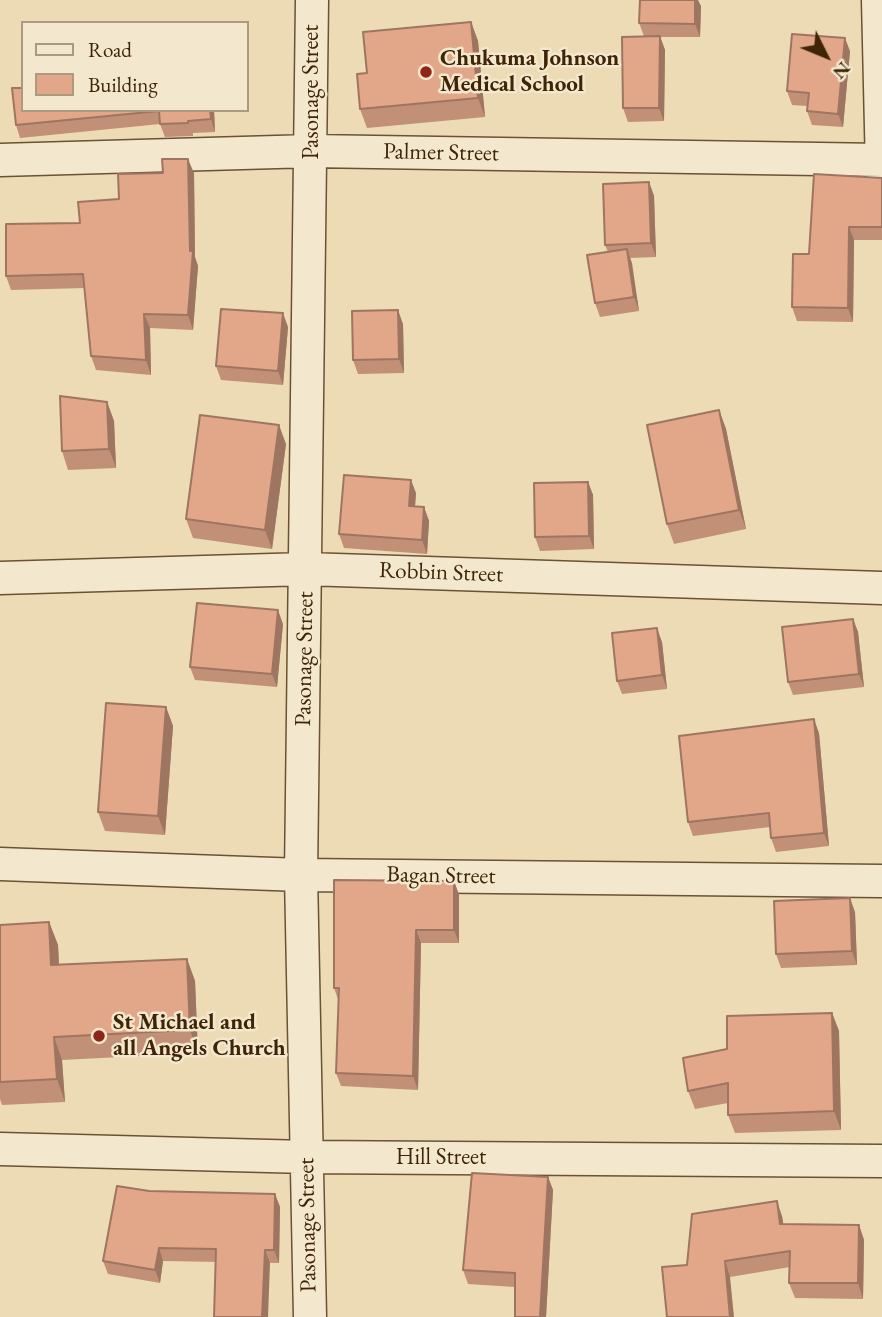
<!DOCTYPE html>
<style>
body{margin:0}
#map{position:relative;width:882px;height:1317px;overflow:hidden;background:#ecdbb4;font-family:"EB Garamond",serif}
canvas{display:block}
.legend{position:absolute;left:21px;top:21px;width:228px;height:91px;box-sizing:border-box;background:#f3e8ce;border:2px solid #ab9a7e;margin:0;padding:9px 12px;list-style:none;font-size:21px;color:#3f2406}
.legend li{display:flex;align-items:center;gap:14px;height:35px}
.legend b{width:35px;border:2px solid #ab9a7e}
.north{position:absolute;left:791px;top:21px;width:70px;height:70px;-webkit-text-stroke:5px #f3e8ce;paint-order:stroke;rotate:133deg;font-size:19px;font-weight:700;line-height:28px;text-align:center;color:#3f2406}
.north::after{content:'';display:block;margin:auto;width:24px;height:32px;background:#3f2406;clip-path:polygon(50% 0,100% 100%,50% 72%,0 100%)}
</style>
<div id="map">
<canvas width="882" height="1317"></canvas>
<ul class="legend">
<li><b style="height:9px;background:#f3e8ce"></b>Road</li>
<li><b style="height:19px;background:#e2a789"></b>Building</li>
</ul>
<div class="north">N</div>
</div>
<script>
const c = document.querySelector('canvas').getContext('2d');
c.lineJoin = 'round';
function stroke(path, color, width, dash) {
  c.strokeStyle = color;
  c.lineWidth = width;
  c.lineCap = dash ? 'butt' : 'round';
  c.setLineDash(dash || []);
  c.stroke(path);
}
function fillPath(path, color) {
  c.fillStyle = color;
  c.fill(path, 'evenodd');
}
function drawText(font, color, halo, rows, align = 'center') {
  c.font = font + ' "EB Garamond",serif';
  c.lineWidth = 5;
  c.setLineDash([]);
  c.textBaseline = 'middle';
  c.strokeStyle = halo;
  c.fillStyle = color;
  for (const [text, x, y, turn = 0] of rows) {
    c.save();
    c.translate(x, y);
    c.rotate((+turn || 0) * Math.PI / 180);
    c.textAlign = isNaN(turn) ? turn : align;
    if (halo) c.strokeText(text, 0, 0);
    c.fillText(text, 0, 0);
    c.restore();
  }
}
const street = new Path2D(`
 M878,0L882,171
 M0,160L311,151L882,160
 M0,578L306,569L882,588
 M0,864L301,875L882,881
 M0,1149L307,1157L882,1161
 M310,1317L301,875L312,0`);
stroke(street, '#6a5232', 35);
stroke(street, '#f3e8ce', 32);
fillPath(new Path2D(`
 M701,6L700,37H660L665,50L664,121L628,122L623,108L644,36L639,23Z
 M471,22L478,41L485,117L367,128L360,109Z
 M850,51L843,127L812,125L807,111V106L792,105L787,91Z
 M23,110H214L215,132L193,133V136L165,137L160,124L20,138L16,125Z
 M194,173L195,257L198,266L193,330L150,328L151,375L96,370L91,356L85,288L11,290L6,276L80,223L119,199Z
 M882,178V240H854L853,322L797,321L792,307L809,254Z
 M649,182L654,196L656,257L630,258L639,311L600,317L595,303L608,252L605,245Z
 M403,324L404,373L358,374L353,360Z
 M288,327L283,385L221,380L216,366Z
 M107,402L114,421L116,468L68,470L62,451Z
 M719,410L726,429L746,529L674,544L667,524Z
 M286,444L272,549L193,538L186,519Z
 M588,482L593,495L594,549L540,551L535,537Z
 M416,493L415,506L424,507L429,521L427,554L344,548L339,534Z
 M853,619L858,632L864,687L793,695L788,682Z
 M283,624L277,687L195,680L190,667Z
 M662,642L667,689L622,694L617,681Z
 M166,707L173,726L165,835L105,831L98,812Z
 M819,733L829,846L776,852L771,838L770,827L693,836L688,822Z
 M454,881L459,895V943H421L418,1090L341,1086L336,1073L339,1002L334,988Z
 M855,912L857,965L781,968L776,954Z
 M49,922L58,945L59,965L187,959L195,981L198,1053L62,1060L65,1102L2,1105L0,1099V925Z
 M832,1013L839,1031L841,1130L735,1133L728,1115V1103L695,1109L688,1091L727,1049Z
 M548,1177L553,1190L546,1317H515V1287L468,1284L463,1270Z
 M149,1191L275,1194L280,1207L279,1263L163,1261L160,1283L108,1274L103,1261Z
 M782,1216L783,1224L859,1225L864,1240L863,1299L795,1298L789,1283L790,1267L730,1277L687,1265Z`), '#c29076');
fillPath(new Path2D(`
 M695,0H698L701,6L700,37L695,24Z
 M471,22L478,41L485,117L478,98Z
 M660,36L665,50L664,121L659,108Z
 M845,38L850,51L843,127L838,114Z
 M210,110H214L215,132L211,119Z
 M188,159L194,173L195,257L198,266L193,330L188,315L190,251Z
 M649,182L654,196L656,257L651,243Z
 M849,227L854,240L853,322L848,308Z
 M627,249L632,263L639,311L634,297Z
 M398,310L403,324L404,373L399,359Z
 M283,313L288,327L283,385L278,371Z
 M144,314L150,328L151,375L146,360Z
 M107,402L114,421L116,468L109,449Z
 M719,410L726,429L746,529L739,510Z
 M279,425L286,444L272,549L265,530Z
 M411,480L416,493L414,519L409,506Z
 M588,482L593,495L594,549L589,536Z
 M424,507L429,521L427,554L422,540Z
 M278,610L283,624L277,687L272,674Z
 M853,619L858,632L864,687L859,674Z
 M657,628L662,642L667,689L662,675Z
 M166,707L173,726L165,835L158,816Z
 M814,719L819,733L829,846L824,833Z
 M454,881L459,895V943L454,930Z
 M850,898L855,912L857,965L852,951Z
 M49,922L58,945L60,988L51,965Z
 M416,930L421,943L418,1090L413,1076Z
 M187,959L195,981L198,1053L190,1030Z
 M832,1013L839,1031L841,1130L834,1111Z
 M54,1037L62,1060L65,1102L57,1079Z
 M548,1177L553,1190L546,1317H540Z
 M275,1194L280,1207L279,1263L274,1250Z
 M777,1201L782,1216L786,1239L780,1224Z
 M859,1225L864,1240L863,1299L858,1283Z
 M159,1248L163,1261L160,1283L155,1270Z
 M265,1250L270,1263L268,1317H262Z
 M725,1261L730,1277L734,1317H730Z`), '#9e7560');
const building = new Path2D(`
 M640,0H695V24L639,23Z
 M471,22L478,98L360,109L357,74L367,73L363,32Z
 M792,34L845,38L838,114L807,111L809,93L787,91Z
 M660,36L659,108H623L622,37Z
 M12,88H23V110H210L211,119L188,121V123L160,124L159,111L16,125Z
 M162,159H188L190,251H193L188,315L144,314L146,360L91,356L83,274L6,276V224L80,223L78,202L119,199L118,174L163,173Z
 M814,174L882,178V227H849L848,308L792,307L793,254H809Z
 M649,182L651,243L605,245L603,184Z
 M627,249L634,297L595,303L587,255Z
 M221,309L283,313L278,371L216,366Z
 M398,310L399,359L353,360L352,311Z
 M60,396L107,402L109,449L62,451Z
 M719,410L739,510L667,524L647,425Z
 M200,415L279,425L265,530L186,519Z
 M344,475L411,480L409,506L424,507L422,540L339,534Z
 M588,482L589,536L535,537L534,483Z
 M197,603L278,610L272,674L190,667Z
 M853,619L859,674L788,682L782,627Z
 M657,628L662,675L617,681L612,633Z
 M106,703L166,707L158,816L98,812Z
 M814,719L824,833L771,838L769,813L688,822L679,736Z
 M334,880L454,881V930H416L413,1076L336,1073L339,988H334Z
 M850,898L852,951L776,954L774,901Z
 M49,922L51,965L187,959L190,1030L54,1037L57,1079L0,1082V925Z
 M832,1013L834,1111L728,1115V1083L688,1091L683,1058L727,1049V1016Z
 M472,1173L548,1177L540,1317H515V1273L463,1270Z
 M117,1186L149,1191L275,1194L274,1250H265L262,1317H214L216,1249L159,1248L155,1270L103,1261Z
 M777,1201L780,1224L859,1225L858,1283H789L790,1251L725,1261L730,1317H667L662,1267L687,1265L692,1214Z`);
fillPath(building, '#e2a789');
stroke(building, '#9e7560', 2);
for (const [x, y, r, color] of [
 [426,72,7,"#8f2418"],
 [99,1036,7,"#8f2418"]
]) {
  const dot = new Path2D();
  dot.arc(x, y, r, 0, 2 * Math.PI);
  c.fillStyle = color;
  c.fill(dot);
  stroke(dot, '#f3e8ce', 2.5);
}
drawText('bold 23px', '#3f2406', '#f3e8ce', [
 ["Chukuma Johnson",440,59],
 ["Medical School",440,85],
 ["St Michael and",113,1023],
 ["all Angels Church",113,1049]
], 'left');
drawText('23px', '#3f2406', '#f3e8ce', [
 ["Pasonage Street",312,92,-90],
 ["Palmer Street",441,153,1],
 ["Robbin Street",441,573,2],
 ["Pasonage Street",305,659,-89],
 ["Bagan Street",441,876,1],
 ["Hill Street",441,1158],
 ["Pasonage Street",308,1225,-91]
]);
</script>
